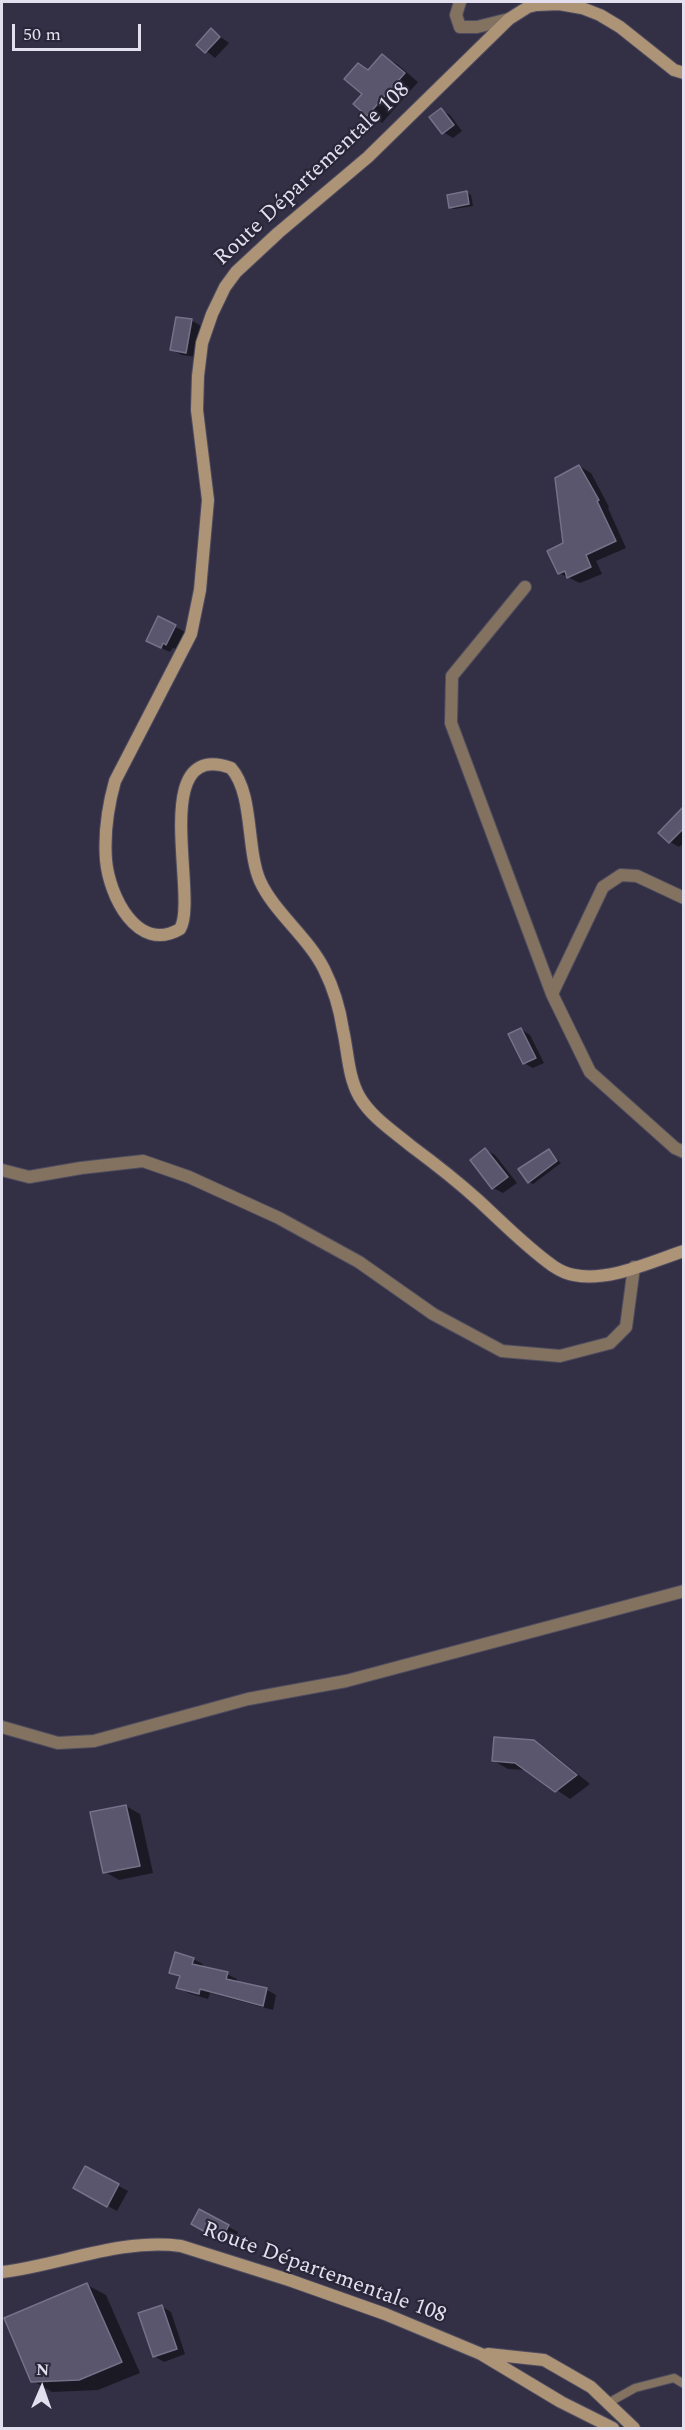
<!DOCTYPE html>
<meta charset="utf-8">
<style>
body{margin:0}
#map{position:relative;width:685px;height:2430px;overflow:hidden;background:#333045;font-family:Spectral,serif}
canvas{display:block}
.frame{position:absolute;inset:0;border:3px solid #e2e0ee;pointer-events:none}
.north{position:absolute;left:12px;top:2358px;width:60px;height:60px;-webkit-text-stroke:4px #2a263a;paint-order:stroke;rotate:2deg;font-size:16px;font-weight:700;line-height:24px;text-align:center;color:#e2e0ee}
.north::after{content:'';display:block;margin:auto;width:21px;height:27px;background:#e2e0ee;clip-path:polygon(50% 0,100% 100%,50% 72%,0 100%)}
.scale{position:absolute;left:12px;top:24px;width:129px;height:27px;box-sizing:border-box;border:3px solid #e2e0ee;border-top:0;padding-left:8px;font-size:18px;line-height:21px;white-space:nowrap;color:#e2e0ee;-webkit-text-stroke:4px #2a263a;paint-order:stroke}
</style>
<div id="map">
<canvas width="685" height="2430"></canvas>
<div class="frame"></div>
<div class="north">N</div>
<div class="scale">50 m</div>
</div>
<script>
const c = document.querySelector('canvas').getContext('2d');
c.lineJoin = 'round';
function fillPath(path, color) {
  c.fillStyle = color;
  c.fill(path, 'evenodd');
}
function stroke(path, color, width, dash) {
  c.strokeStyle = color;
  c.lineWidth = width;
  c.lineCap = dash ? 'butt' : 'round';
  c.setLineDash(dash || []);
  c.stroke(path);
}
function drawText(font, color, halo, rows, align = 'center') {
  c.font = font + ' Spectral,serif';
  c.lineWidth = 4.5;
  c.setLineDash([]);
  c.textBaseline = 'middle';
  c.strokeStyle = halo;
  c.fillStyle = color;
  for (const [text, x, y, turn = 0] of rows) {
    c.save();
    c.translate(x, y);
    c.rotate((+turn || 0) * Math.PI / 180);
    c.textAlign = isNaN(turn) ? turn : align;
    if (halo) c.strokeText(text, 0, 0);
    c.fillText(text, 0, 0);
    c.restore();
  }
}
fillPath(new Path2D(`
 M211,30L229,43L215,58L198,44Z
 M383,56L397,64L418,82L382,123L355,104L364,94L359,64L369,71Z
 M441,110L450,115L462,131L453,138L443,132Z
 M467,193L471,195L473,206L454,209L450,207Z
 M191,320L201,326L196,357L182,355L172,350Z
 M579,466L591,473L609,507L608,508L626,548L596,561L602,574L580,583L559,573Z
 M159,618L185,632L176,649L173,648L170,652L157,646Z
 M684,818V843L679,847L670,842Z
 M521,1029L530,1035L544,1063L533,1068L524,1063Z
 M486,1150L495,1155L517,1183L503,1193L493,1188L472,1160Z
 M549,1151L561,1163L533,1184L529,1182Z
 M533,1741L548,1750L590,1784L570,1799L528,1770L508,1769L494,1761Z
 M126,1806L140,1814L153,1873L119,1880L105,1872Z
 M193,1959L203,1964L202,1967L227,1974L237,1979L236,1983L267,1990L276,1995L273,2010L210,1993L208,1999L188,1993L178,1987L181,1978L171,1973Z
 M86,2168L128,2191L117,2211L75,2188Z
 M200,2211L238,2232L231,2245L193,2223Z
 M87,2285L106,2295L140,2373L98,2390L52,2392L33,2381Z
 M161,2306L171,2312L185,2354L164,2362L154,2356Z`), '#0007');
const building = new Path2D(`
 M211,28L220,37L205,53L196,45Z
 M382,54L405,73L367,116L353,104L362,94L344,79L358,63L368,70Z
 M441,108L454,125L442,134L429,117Z
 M467,191L469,204L449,208L447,195Z
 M176,317L192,319L186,353L170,350Z
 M579,465L599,500L597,501L616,541L586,555L591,567L567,578L565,571L558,574L547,551L563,543L555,478Z
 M158,616L176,625L166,645L163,643L161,648L146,641Z
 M684,806V828L669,843L658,833Z
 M521,1028L536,1058L523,1064L508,1034Z
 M485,1148L508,1177L492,1189L470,1160Z
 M549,1149L557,1161L528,1183L518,1169Z
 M494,1737L534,1740L577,1775L555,1792L515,1763L492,1761Z
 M126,1805L140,1866L103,1873L90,1812Z
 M175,1952L194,1958L192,1964L228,1972L226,1979L267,1988L263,2006L200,1989L199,1994L176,1988L180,1976L169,1973Z
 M85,2166L119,2184L107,2207L73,2188Z
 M199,2209L229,2225L221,2241L191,2224Z
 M87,2283L122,2362L79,2380L31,2382L4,2318Z
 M162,2305L177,2349L153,2357L138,2313Z`);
fillPath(building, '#59566d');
stroke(building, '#747189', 1.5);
const lane = new Path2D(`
 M608,2403L635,2388L674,2378L684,2384`);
const street = new Path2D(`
 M460,2L456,15L460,27H477L509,19
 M525,587L452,676L451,723L552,994L590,1072L675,1148L684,1152
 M552,994L603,887L621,875L637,876L684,898
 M2,1170L29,1177L81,1168L143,1161L189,1177L279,1218L359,1262L433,1314L502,1351L560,1356L610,1343L626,1327L634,1267
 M2,1727L58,1743L94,1741L248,1699L346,1681L684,1591`);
const secondary = new Path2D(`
 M684,73L674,70L620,27L600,15L582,8L559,4L536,5L528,7L509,19L368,157L278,233L236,272L225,287L212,314L202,343L198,376L197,410L208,500L200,590L191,634L115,781C108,806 104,833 106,860C109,895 137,954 180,929C199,899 147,738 231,768C254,794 246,849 260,881C274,912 308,937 324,969C333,987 340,1010 343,1030C348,1052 348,1076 359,1096C371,1117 393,1131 411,1146C434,1163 457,1181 478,1200C503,1223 526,1247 553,1266C559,1270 567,1274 574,1275C609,1282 650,1262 684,1251
 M2,2272C61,2265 120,2238 181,2246L289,2280L385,2314L481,2354L561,2402L613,2428
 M488,2354L544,2360L591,2387L634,2428`);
stroke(lane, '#4f4c60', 10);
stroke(street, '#4f4c60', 14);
stroke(secondary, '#4f4c60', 14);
stroke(lane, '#82725f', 8);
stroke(street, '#82725f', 12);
stroke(secondary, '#ae9477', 12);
drawText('22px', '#e2e0ee', '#2a263a', [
 ["Route Départementale 108",313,175,-43],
 ["Route Départementale 108",324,2274,20]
]);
</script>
